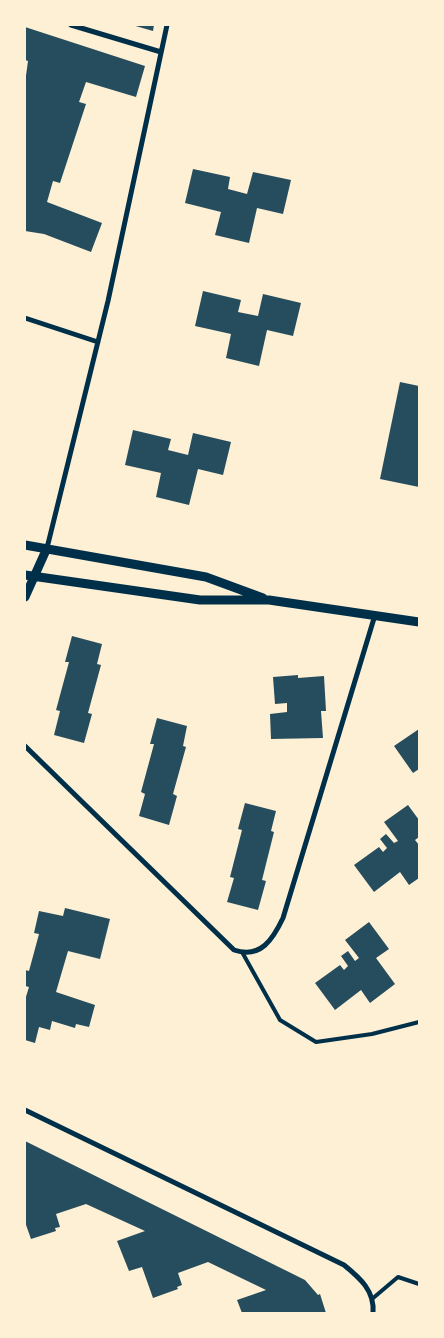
<!DOCTYPE html>
<style>
body{margin:0}
#map{position:relative;width:444px;height:1338px;overflow:hidden;background:#fdf0d5;font-family:"Archivo Narrow",sans-serif}
canvas{display:block}
.frame{position:absolute;inset:0;border:26px solid #fdf0d5;pointer-events:none}
</style>
<div id="map">
<canvas width="444" height="1338"></canvas>
<div class="frame"></div>
</div>
<script>
const c = document.querySelector('canvas').getContext('2d');
c.lineJoin = 'round';
function fillPath(path, color) {
  c.fillStyle = color;
  c.fill(path, 'evenodd');
}
function stroke(path, color, width, dash) {
  c.strokeStyle = color;
  c.lineWidth = width;
  c.lineCap = dash ? 'butt' : 'round';
  c.setLineDash(dash || []);
  c.stroke(path);
}
fillPath(new Path2D(`
 M132,25H154L153,31Z
 M25,27L145,66L136,97L86,82L79,102L86,104L60,183L53,181L47,202L102,223L91,252L44,234L25,231V83L28,61L25,60Z
 M193,169L230,177L228,189L247,194L253,172L291,180L283,214L257,208L249,243L215,235L221,212L185,203Z
 M203,291L241,300L238,312L258,316L263,294L301,303L293,336L267,330L259,366L226,358L231,334L195,326Z
 M400,382L419,386V487L380,479Z
 M133,430L171,439L168,450L188,455L193,433L231,442L223,475L198,469L189,505L156,497L161,473L125,465Z
 M72,636L102,644L97,664L101,665L88,713L92,714L84,743L54,735L60,711L56,710L69,662H65Z
 M298,675V678L324,676L326,711H321L323,738L271,739L270,714L287,712V703L275,704L273,677Z
 M157,718L187,726L183,746L186,747L173,794L177,796L169,825L139,816L145,794L141,792L154,744H150Z
 M419,729V769L413,773L394,746Z
 M245,803L276,811L271,831L274,832L262,880L266,881L258,910L227,902L234,878L230,877L242,830L238,829Z
 M408,805L419,820V837L415,840L419,845V878L409,885L400,872L374,892L354,865L379,847L383,852L387,848L380,839L386,834L394,843L398,841L384,822Z
 M65,908L110,919L100,959L68,951L56,992L95,1005L89,1027L76,1024L75,1028L52,1021L50,1030L39,1027L35,1043L25,1040V1000L29,987L25,986V970L29,971L39,934L34,933L39,911L63,916Z
 M369,922L389,949L376,958L395,984L370,1003L361,990L335,1010L315,983L340,965L344,970L348,966L341,956L348,951L355,961L359,958L345,940Z
 M25,1141L305,1280L318,1295L320,1294L326,1313H242L237,1300L266,1290L208,1262L178,1273L182,1285L177,1287L178,1289L153,1298L142,1267L129,1271L117,1241L145,1231L86,1204L56,1214L60,1227L55,1228L56,1231L31,1239L25,1222Z`), '#264d5e');
stroke(new Path2D(`
 M242,952L280,1020L316,1042L372,1034L419,1022
 M372,1299L398,1277L419,1284`), '#003049', 4);
stroke(new Path2D(`
 M71,25L161,52
 M25,318L98,342
 M47,548L108,301L167,25
 M25,746L234,950C261,959 273,939 283,918L375,615
 M25,1110L344,1265C360,1278 375,1291 373,1313`), '#003049', 5);
stroke(new Path2D(`
 M25,545L206,577L263,598
 M25,575L200,600H269L419,622
 M25,597L47,548`), '#003049', 9);
</script>
